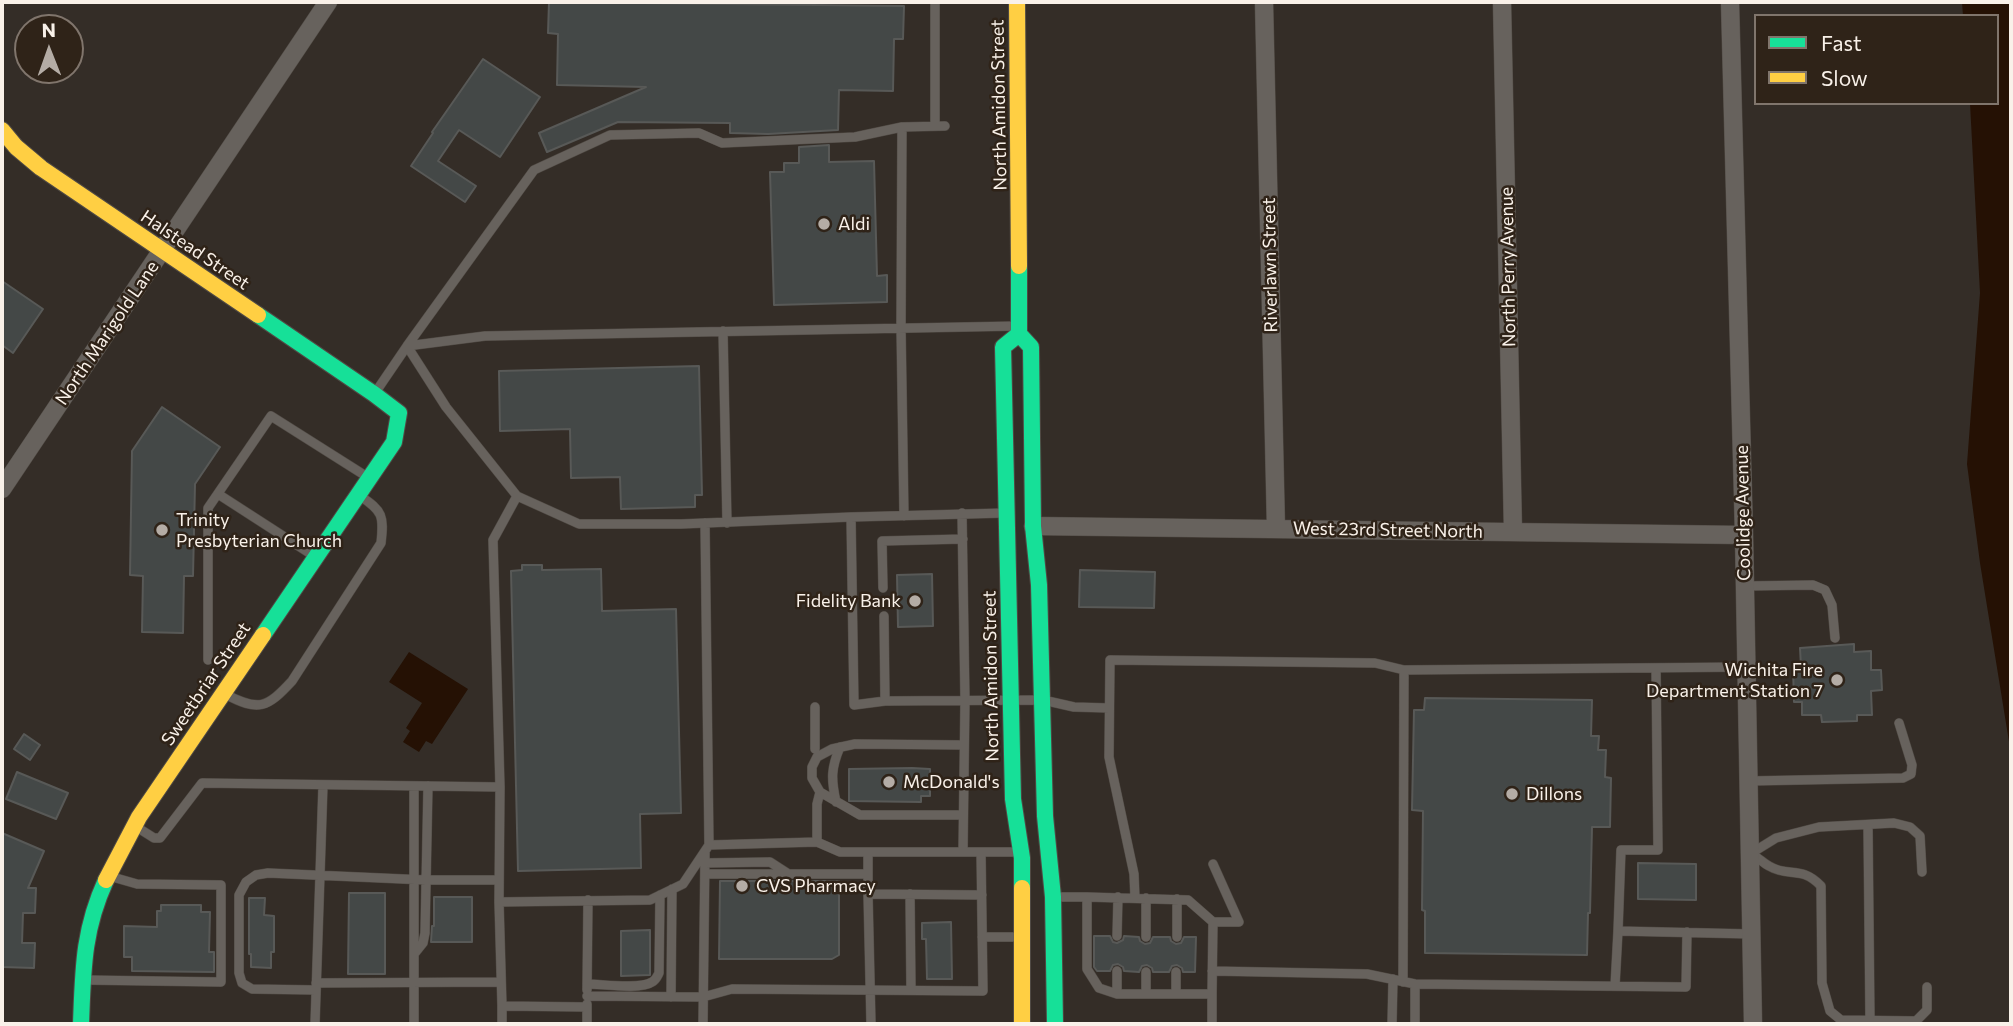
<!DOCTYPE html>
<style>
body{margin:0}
#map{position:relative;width:2013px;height:1026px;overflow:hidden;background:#342d27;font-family:Commissioner,sans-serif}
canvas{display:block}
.frame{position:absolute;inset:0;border:4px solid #f9f1e9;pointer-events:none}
.legend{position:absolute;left:1754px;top:14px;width:245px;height:91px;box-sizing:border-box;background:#2f2318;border:2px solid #80756c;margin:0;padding:9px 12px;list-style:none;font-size:21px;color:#f9f1e9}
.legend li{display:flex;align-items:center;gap:14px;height:35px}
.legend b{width:35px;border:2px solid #80756c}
.north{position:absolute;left:14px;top:14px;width:70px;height:70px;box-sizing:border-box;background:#2f2318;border:2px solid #80756c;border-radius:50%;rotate:359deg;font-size:19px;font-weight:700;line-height:28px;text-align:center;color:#f9f1e9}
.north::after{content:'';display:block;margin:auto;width:24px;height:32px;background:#b4aca5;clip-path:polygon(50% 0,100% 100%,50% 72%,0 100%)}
</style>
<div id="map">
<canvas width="2013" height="1026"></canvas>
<div class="frame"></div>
<ul class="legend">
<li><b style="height:9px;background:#16e098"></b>Fast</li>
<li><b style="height:9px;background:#ffcf43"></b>Slow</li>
</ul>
<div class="north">N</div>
</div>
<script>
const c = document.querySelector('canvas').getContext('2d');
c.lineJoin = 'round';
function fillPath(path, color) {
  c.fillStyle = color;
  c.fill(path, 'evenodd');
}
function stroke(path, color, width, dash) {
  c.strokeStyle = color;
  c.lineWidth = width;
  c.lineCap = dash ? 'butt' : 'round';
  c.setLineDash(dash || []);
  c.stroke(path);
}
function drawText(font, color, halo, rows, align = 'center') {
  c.font = font + ' Commissioner,sans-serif';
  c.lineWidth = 5;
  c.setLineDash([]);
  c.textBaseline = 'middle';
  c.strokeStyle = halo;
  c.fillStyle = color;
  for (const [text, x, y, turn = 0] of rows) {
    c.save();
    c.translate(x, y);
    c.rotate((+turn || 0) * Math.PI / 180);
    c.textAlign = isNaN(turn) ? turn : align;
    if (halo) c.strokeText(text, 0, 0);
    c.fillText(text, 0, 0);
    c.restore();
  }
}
fillPath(new Path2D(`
 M1962,2H2011V754L1980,563L1967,464L1980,293L1970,103H1997V16H1963Z
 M409,652L468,689L432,744L426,741L419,752L403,742L410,731L406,728L422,703L389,682Z`), '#251104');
const building = new Path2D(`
 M549,2L904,6L903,39H894L893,91L839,90L838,130L768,134L730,133V123L618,122L547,152L539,133L646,87L557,85L558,34L548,33Z
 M483,59L540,97L500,157L459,130L438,161L476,186L465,202L411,166L433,133L432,132Z
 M829,145V162L874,161L877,276L887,275V302L774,305L770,172H784V163H799V147Z
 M2,281L43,309L13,353L2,345Z
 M699,366L702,495H695V507L621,509L620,477L571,478L570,429L500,431L499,371Z
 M162,407L220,447L195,484L193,576H184L183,633L142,632L143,576L130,575L132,451Z
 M522,565H542V570L601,569L602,611L676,609L681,813L640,814L641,868L518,871L511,571L522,570Z
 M1080,570L1155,572L1154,608L1079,607Z
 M932,574L933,626L898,627L897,575Z
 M1854,644V652L1871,651V670H1881L1882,690L1871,691L1872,715H1857V721L1822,722L1821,715H1802V702H1794L1793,668L1801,667L1800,648Z
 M1425,698L1592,700L1591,736H1599L1598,750H1606L1605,777L1611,778L1610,827H1592L1590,913H1588L1587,955L1425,953V911L1422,910L1423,811L1412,810L1414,710H1424Z
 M24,734L40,745L30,760L14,749Z
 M912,768L930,769V796H921V802L849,801V769Z
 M17,772L68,793L56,819L6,799Z
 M2,833L44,851L28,888H36L35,913H23L22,943H35L34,968L2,967Z
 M1638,863L1696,864V900L1638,899Z
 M720,881H839V955L832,959H719Z
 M349,893H385V974H348Z
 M434,897H472V942H431L432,926H434Z
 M249,898H265L264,915L274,916V952H271V968L251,967V954H249Z
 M161,905H201V912H210L209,952H214V972L132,971V957H124V926L157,927V911H161Z
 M951,922L952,979H927L926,939H922V923Z
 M650,930V975L621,976V931Z
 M1094,936H1110L1113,942L1117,943L1123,940L1124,936L1139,937L1140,941L1145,944L1150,943L1153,937H1170L1171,941L1176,944L1181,943L1184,937H1196L1195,972H1183L1182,968L1177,965L1172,966L1169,972H1153L1152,968L1147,965L1142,966L1139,972L1124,971L1123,967L1118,964L1113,965L1110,971H1097L1094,967Z`);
fillPath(building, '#444847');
stroke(building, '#585957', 2);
const lane = new Path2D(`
 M935,2V126
 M723,331L727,523
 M375,393L407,346L485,336L1018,326
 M218,494L314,556
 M962,513L965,700L963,852
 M1005,513L851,517L854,705L885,701L1043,700L1074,707L1109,708
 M904,516L901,327L902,127L945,126
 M851,517L681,524H579L517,496L446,407L407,346L534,170L610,135L699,133L722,143L855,137L902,127
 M705,523L709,845
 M1745,586L1813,585L1825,590L1832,605L1835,638
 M883,588L882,541L963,539
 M884,616L885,701
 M208,660V508L271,416L369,478
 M1656,668L1658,850H1621L1618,931L1752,934
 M225,694C259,712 267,708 292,681L381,543C384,516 383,511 360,496
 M815,707V749
 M1749,781L1903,778L1911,774L1912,765L1899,723
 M500,787L493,540L517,496
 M836,802C831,779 831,768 840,747
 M963,815H860L820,792L812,778V767L817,757L832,749L855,744L964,745
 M135,826L154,838H160L202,783L500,787L499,902L650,900L683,884L709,845L817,842L840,852H1020
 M1868,826L1870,1020
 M817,842V804L820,792
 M868,852V894L982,895
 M705,863L770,862L787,873
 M1922,872L1920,836L1910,827L1894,823L1819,827L1776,838L1750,854C1759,857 1761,862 1769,866C1789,878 1801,865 1821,886L1822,983L1830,1011L1841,1020L1916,1021L1927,1010V987
 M705,874H868
 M868,894L871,1024
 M910,894L911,990
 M1055,897H1087V969L1099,988L1117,994H1212V1024
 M1087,897L1188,900L1213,922L1212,994
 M1135,898L1134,874L1109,757L1110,660L1375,663L1404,670L1746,667
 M499,902L502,1006L587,1007
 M1213,922H1239L1213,864
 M1117,936L1118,897
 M982,937H1019
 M1146,937V898
 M1177,937V899
 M415,953L423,943L425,933L428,786
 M1117,971V994
 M1212,971L1367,974L1415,984L1686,987L1687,932
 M1146,972V994
 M1176,972V994
 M85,980L221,982V885L137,884L109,876
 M1403,982L1404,670
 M316,983L501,982
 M587,984C602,984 641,990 652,982C656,980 657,977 659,973L660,895
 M1615,986L1618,931
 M316,990L252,989L242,983L239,973V895L246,882L256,875L268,873L426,880H499
 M587,990L588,900
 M587,996L703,997L732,989L983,991L981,852
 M671,997L672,889
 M587,1004V1024
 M502,1006V1024
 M315,1024L323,785
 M414,1024V786
 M703,1024L705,853
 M1392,1024L1393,979
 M1415,1024V984`);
const street = new Path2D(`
 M1264,2L1276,529
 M1502,2L1513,532
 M1730,2L1744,535L1753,1024
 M2,489L328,2
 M1033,526L1744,535`);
const fast = new Path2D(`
 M1019,266V334L1031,347L1033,526L1039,585L1045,816L1053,897L1055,1024
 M258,315L374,394L399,413L394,442L263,635
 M1019,334L1003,347L1013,799L1022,858V888
 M81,1024C83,970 83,930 106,880`);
const slow = new Path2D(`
 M1017,2L1019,266
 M2,130L16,147L41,168L258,315
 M106,880L139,817L263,635
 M1022,888V1024`);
stroke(lane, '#504a44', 10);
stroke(street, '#504a44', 19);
stroke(fast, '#504a44', 18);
stroke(slow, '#504a44', 18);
stroke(lane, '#67625d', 9);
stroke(street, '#67625d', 18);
stroke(fast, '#16e098', 16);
stroke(slow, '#ffcf43', 16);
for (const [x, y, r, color] of [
 [824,224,7,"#b4aca5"],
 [162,530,7,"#b4aca5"],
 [915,601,7,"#b4aca5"],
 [1837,680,7,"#b4aca5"],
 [889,782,7,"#b4aca5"],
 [1512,794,7,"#b4aca5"],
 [742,886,7,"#b4aca5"]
]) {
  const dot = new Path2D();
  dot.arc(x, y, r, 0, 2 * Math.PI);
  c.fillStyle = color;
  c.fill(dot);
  stroke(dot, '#2f2318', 2.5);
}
drawText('18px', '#f9f1e9', '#2f2318', [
 ["North Amidon Street",999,105,-91],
 ["Halstead Street",195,250,34],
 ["Riverlawn Street",1270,265,-91],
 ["North Perry Avenue",1508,267,-91],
 ["North Marigold Lane",107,333,-56],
 ["Coolidge Avenue",1743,513,-91],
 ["West 23rd Street North",1388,530,1],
 ["North Amidon Street",991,676,-91],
 ["Sweetbriar Street",206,684,-56]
]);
drawText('18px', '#f9f1e9', '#2f2318', [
 ["Aldi",838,224],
 ["Trinity",176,520],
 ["Presbyterian Church",176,541],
 ["Fidelity Bank",901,601,"right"],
 ["Wichita Fire",1823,670,"right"],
 ["Department Station 7",1823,691,"right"],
 ["McDonald's",903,782],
 ["Dillons",1526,794],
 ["CVS Pharmacy",756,886]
], 'left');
</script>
